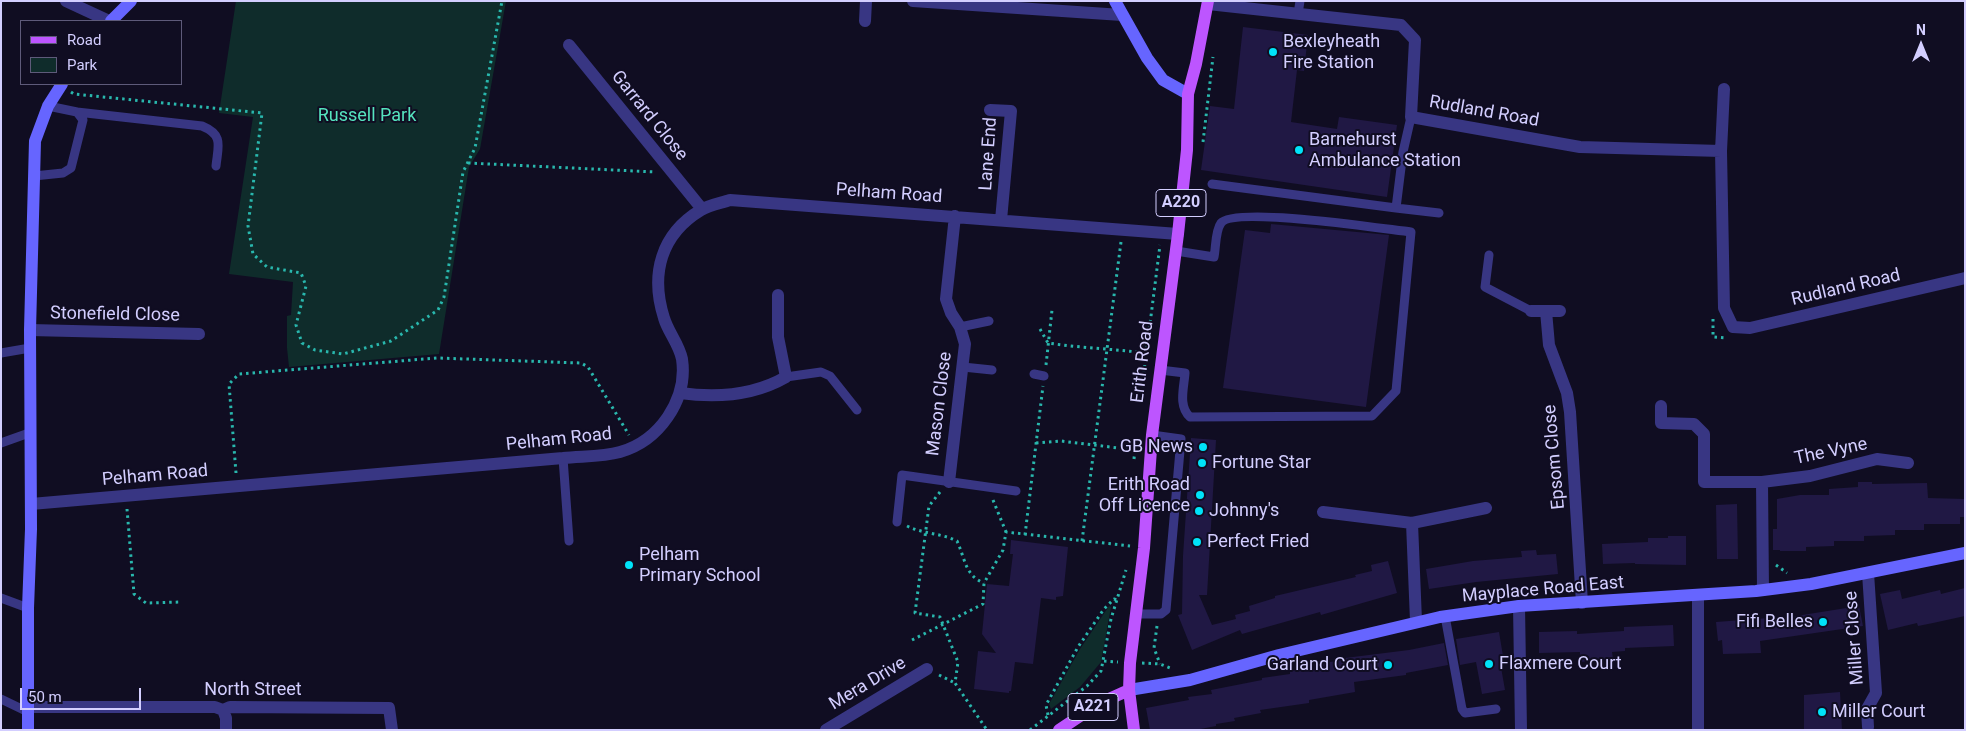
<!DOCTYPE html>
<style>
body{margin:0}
#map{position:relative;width:1966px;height:731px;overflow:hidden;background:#100d22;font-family:Roboto,sans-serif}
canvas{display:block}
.frame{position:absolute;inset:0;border:2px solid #d3ceff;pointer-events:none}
.legend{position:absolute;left:20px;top:20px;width:162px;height:65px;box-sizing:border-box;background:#100d22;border:1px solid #5e5a7a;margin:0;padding:6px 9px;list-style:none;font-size:15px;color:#d3ceff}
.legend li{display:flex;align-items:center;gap:10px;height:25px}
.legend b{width:25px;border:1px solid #5e5a7a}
.north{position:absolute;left:1896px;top:20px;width:50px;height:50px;-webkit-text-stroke:4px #100d22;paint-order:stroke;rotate:0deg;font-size:14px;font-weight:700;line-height:20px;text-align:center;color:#d3ceff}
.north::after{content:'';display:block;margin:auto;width:18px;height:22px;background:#d3ceff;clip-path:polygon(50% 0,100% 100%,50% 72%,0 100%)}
.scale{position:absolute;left:20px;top:688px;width:121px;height:22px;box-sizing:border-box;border:2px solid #d3ceff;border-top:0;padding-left:6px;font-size:15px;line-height:18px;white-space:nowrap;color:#d3ceff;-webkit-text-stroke:4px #100d22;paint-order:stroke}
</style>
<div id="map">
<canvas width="1966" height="731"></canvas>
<div class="frame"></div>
<ul class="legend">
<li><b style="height:6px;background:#bd55ff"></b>Road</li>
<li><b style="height:14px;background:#0f2c2b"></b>Park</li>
</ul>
<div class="north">N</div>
<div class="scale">50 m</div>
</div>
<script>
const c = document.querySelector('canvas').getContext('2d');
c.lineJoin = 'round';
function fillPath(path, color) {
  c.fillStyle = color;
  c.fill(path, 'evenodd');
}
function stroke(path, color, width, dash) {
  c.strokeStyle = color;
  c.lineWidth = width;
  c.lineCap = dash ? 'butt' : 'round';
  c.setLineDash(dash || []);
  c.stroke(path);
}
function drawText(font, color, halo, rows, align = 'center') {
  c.font = font + ' Roboto,sans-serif';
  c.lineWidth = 4;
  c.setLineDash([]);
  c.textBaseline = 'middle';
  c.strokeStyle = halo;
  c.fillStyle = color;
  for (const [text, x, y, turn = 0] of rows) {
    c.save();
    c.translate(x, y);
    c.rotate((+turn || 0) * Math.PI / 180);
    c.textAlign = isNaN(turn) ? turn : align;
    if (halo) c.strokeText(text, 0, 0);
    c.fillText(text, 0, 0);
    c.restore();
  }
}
fillPath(new Path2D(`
 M236,1H506L480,149L469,167L439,354L289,367L287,348V316L291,315L293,282L229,274L253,117L219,113Z
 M1109,606L1111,607L1101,662L1080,687L1051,709L1049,704L1080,649Z`), '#0f2c2b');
fillPath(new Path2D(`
 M1243,27L1308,35L1304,71L1297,70L1291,122L1337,129L1339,117L1397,125L1387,197L1201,170L1210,106L1234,109Z
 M1271,224L1389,235L1366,407L1223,388L1245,230L1270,233Z
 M1191,438L1216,440L1207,595H1199L1212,625L1236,619L1235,615L1250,611L1249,606L1275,598V596L1356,577L1355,575L1372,571L1371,565L1388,561L1397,593L1321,615L1320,612L1242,634L1240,630L1192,650L1178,615L1182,614L1183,556Z
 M1858,482H1872V484L1927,483L1928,498L1965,499V517H1960V524H1924V530H1895V535L1864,536V541H1834V546L1806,547V551H1780V550H1773V529H1777V499L1800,495H1829V489L1858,487Z
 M1737,504L1738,559H1717L1716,505Z
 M1668,536H1686V565L1635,564V563L1603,564L1602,544L1648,542V538H1668Z
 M1011,540L1068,547L1063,596L1056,597V600L1041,598L1033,664L1015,662L1011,691H1009V693L974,689L978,651L996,653L982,634L987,584L1009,586L1013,554H1010Z
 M1536,550L1537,555L1556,554L1558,574L1476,582L1429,589L1426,569L1473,561L1522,557L1521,551Z
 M1965,588V616L1933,623L1918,626L1917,623L1888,630L1880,594L1900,590L1902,599L1940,590L1941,594Z
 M1859,606L1863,626L1760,641L1761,653L1723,654L1722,640L1718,641L1716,622L1796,616Z
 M1673,625L1674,646L1625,648V651L1612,652L1613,659L1580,662V652L1539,653V632L1577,631V634L1624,631V627Z
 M1499,632L1503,656H1499L1505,690L1482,694L1476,662L1460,665L1456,639Z
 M1444,643L1448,665L1406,673V675L1354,682L1355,692L1309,700V703L1260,710L1261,713L1234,718L1235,721L1216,724V726L1195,730H1150L1146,708L1189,700L1188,697L1212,694L1211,690L1262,680V678L1290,674V671L1314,668L1313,664L1338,661L1337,659L1409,650Z
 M1840,692L1842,730H1804V695Z`), '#201844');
stroke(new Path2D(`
 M71,92L74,94L262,113L248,226L253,254L267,267L301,273L306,286L296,325L302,343L315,350L343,354L391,341L438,310L444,297L463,172L475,148L502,1
 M1203,142L1213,57
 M468,163L655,172
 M1713,319V337L1726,338
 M1040,329L1048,343C1081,348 1114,349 1146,353
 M1046,365L1052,310
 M1142,387L1160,245
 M1036,443L1061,441L1135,450
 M1134,459L1136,438
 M236,473L229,384L239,374L437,358L581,363L588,367L629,435
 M940,492L929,506L915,613L940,617L958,662L955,683L987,730
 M993,500L1006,532
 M127,509L134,594L146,603L180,602
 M907,526C923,534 941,533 957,541C965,558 965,576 984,583
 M1025,535L1043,386
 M1082,541L1121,242
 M1776,565L1787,573
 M1157,626L1154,648L1160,664
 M912,640L983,604L984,583L1003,550L1006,532L1130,546
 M1104,661L1118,662
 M1142,663L1160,664L1170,668
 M939,675L955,683
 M1048,715L1046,705L1078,647L1104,609L1114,599L1117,600
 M1030,730L1087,686L1101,671L1111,619L1126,570`), '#29b7ad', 3, [2.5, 4]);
stroke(new Path2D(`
 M1298,14L1300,1
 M77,112L202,126C224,135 218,146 216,166
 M34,176L63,173L71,168L83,120L77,112L48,106
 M1212,184L1396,208L1403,152L1411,117
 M1396,208L1439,213
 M1489,255L1485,287L1531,311
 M960,327L989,321
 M1,353L30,348
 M963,367L992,370
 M1160,370L1185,373C1184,388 1178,406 1190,417L1372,416L1396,391L1411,232C1384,229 1234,206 1221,223C1215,231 1216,248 1214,257L1176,251
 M1034,374L1044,376
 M786,377L821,372L830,376L857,410
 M1,443L29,433
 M563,458L569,541
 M897,522L902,475L1016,491
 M1,598L28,608
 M1137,614H1161L1166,610L1181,439L1152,435
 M1445,616L1462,709L1465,713L1496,709
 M1,699L28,712`), '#383683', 9);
stroke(new Path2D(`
 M66,1L109,21
 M913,1L1122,15
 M1208,4L1401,25L1415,40L1411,117L1580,147L1721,151L1724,308L1733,327L1750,328L1965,278
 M865,21L866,1
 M569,45L702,209
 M990,110L1011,111L1001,220
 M1721,151L1724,89
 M1531,311H1560
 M1546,311L1549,345L1567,393L1570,412L1582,603
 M30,330L199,334
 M680,393C716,398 753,396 786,377L778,337V295
 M1661,406V423L1694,424L1704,434V482H1762L1810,476L1877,459L1908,463
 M949,482L965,344L960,327L951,313L946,299L955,216
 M1762,482L1763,590
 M31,504L563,458C581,456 602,457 620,452C659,441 688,400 682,359C679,344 668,332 664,318C650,274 661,234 701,210C709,205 721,203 730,200L1178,234
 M1323,512L1412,523L1416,621
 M1412,523L1486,508
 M1868,573L1876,693L1867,709L1868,727
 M1698,596V730
 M1519,606L1521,730
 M28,707H215L223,710L230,707L389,708L392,730
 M223,710L226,718V730
 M826,730L927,669`), '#383683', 12);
stroke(new Path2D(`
 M1115,1L1147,58L1163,80L1188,94
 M111,21L131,1
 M1129,690L1190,680L1279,655L1440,617L1519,606L1756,591L1811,584L1965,553
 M28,730V608L31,529L30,330L35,141L48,106L62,84`), '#6665ff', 12);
stroke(new Path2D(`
 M1059,730L1098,704L1129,690
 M1134,730L1129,690L1130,663L1144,548L1152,435L1178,234L1187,150L1188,94L1196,64L1208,1`), '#bd55ff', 12);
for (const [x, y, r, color] of [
 [1273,52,5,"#00e3f9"],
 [1299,150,5,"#00e3f9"],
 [1203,447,5,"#00e3f9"],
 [1202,463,5,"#00e3f9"],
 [1200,495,5,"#00e3f9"],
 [1199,511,5,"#00e3f9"],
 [1197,542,5,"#00e3f9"],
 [629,565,5,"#00e3f9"],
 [1823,622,5,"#00e3f9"],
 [1489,664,5,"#00e3f9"],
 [1388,665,5,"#00e3f9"],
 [1822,712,5,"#00e3f9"]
]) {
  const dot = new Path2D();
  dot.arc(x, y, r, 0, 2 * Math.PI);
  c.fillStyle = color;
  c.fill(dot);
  stroke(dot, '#100d22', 2);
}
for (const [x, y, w] of [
 [1181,203,50],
 [1093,707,50]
]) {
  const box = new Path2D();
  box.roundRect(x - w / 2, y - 13.5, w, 27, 4);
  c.fillStyle = '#100d22';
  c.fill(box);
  stroke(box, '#d3ceff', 1);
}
drawText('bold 16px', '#d3ceff', null, [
 ["A220",1181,203],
 ["A221",1093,707]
]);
drawText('18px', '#d3ceff', '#100d22', [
 ["Bexleyheath",1283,42],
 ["Fire Station",1283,63],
 ["Barnehurst",1309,140],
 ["Ambulance Station",1309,161],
 ["GB News",1193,447,"right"],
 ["Fortune Star",1212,463],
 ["Erith Road",1190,485,"right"],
 ["Off Licence",1190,506,"right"],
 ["Johnny's",1209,511],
 ["Perfect Fried",1207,542],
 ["Pelham",639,555],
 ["Primary School",639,576],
 ["Fifi Belles",1813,622,"right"],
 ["Flaxmere Court",1499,664],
 ["Garland Court",1378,665,"right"],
 ["Miller Court",1832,712]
], 'left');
drawText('18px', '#d3ceff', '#100d22', [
 ["Rudland Road",1484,112,10],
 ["Garrard Close",649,116,51],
 ["Lane End",989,154,-86],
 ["Pelham Road",889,194,4],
 ["Rudland Road",1846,288,-13],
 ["Stonefield Close",115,315,1],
 ["Erith Road",1143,362,-83],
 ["Mason Close",940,404,-83],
 ["Pelham Road",559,440,-6],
 ["The Vyne",1831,452,-12],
 ["Epsom Close",1555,457,-95],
 ["Pelham Road",155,476,-5],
 ["Mayplace Road East",1543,590,-5],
 ["Miller Close",1855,638,-94],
 ["Mera Drive",868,684,-31],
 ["North Street",253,690]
]);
drawText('18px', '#55e3be', '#100d22', [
 ["Russell Park",367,116]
]);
</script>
